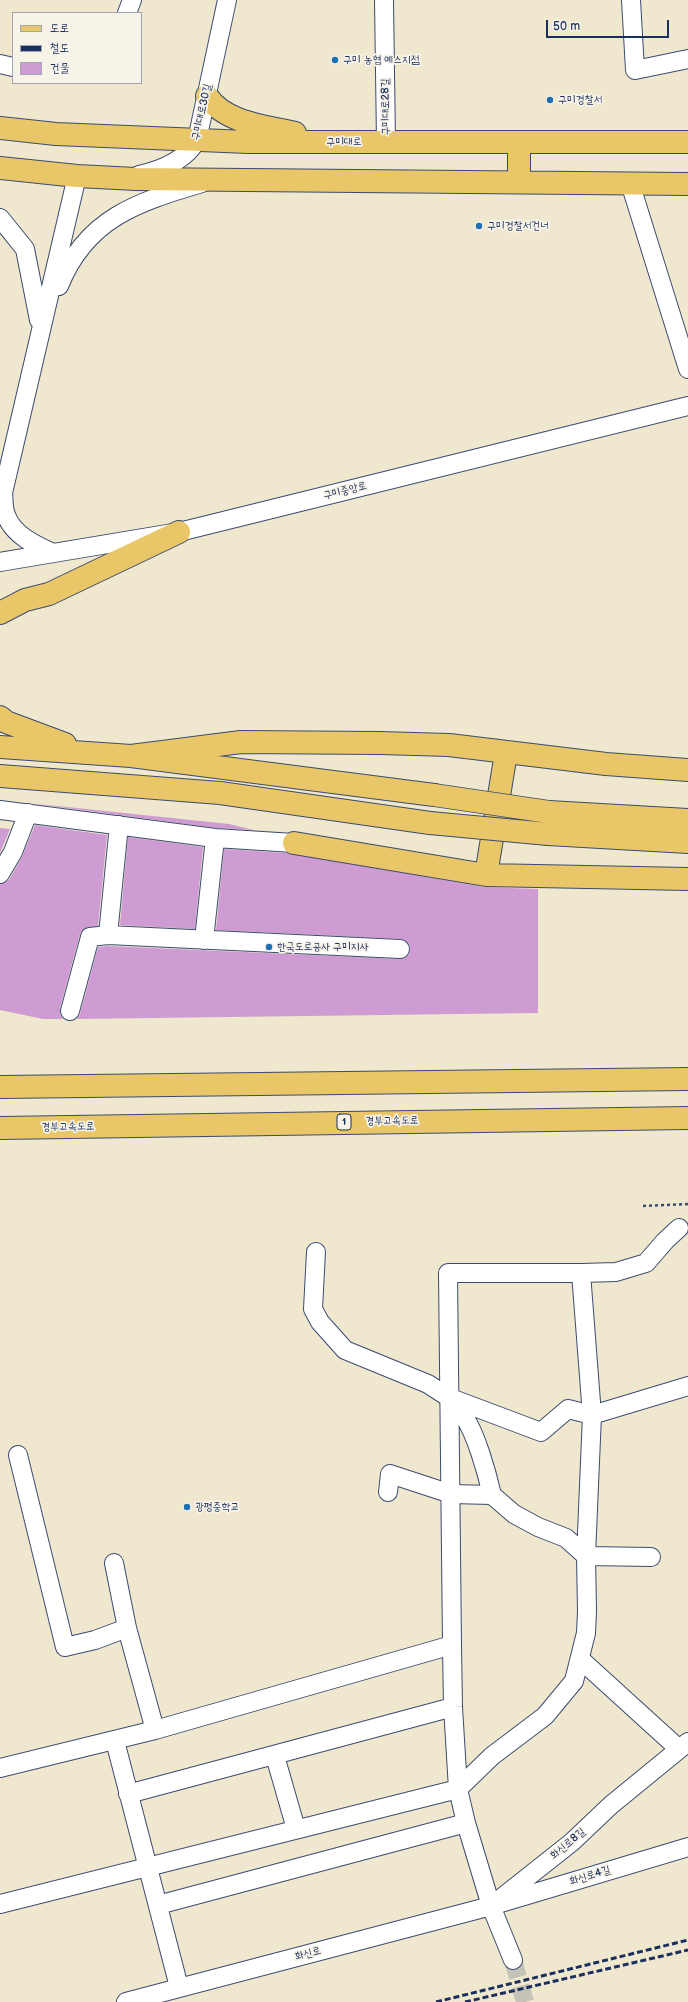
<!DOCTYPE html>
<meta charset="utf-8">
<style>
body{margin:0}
#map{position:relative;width:688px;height:2002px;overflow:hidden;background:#efe8cf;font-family:"Balsamiq Sans","Poor Story",sans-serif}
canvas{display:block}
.legend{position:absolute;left:12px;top:12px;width:130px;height:72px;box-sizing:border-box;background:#f7f3e8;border:1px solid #9fa5b1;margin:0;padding:5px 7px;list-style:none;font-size:12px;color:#1b2f5e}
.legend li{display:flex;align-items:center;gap:8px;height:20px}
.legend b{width:20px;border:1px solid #9fa5b1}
.scale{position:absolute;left:546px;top:20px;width:123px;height:18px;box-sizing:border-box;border:2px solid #1b2f5e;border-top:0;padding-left:5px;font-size:12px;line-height:14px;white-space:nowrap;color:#1b2f5e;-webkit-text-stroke:3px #f7f3e8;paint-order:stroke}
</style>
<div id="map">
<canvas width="688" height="2002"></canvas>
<ul class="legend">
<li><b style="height:5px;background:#e9c769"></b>도로</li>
<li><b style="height:5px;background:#1b2f5e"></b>철도</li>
<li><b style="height:11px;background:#ce9cd2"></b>건물</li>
</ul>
<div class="scale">50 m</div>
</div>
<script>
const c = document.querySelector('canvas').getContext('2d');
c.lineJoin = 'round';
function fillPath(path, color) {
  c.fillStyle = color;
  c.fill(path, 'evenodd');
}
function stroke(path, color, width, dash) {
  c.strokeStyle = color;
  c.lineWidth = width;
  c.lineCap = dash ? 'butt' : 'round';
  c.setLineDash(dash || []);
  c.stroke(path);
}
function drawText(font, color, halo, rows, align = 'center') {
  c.font = font + ' "Balsamiq Sans","Poor Story",sans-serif';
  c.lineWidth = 3.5;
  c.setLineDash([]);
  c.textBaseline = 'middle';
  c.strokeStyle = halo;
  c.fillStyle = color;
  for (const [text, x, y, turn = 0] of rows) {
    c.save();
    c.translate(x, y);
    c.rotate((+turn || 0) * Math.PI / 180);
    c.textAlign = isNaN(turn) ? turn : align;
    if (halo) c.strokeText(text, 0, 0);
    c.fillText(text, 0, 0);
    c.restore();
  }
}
fillPath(new Path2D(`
 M29,803L229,824L254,830L216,828Z
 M35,825L107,835L98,926L84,929L80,934L60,1008V1014L63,1019H43L0,1010V884L9,880L22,857Z
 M0,828L10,829L0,853Z
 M128,837L203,847L195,929L120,925Z
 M224,849L287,853L484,887L538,889V1013L77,1019L80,1014L98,947L108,946L400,959L405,958L409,954L410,949L409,944L400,939L216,930Z`), '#ce9cd2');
stroke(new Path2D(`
 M513,1960L525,2002`), '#c5c3b8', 18, [18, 9]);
const minor = new Path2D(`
 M384,0L386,142
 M631,0L635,70L688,59
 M127,13L132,0
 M0,64L13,67
 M139,175C162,170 185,161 197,140L227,0
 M630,183L688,369
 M0,218L25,249L39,320
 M59,286C86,218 138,202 202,183
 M53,553C35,545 13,535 6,515C3,508 4,500 3,493L77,176
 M0,562L179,532L688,406
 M0,810L215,838L294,843
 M0,874L13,852L28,813
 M108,935L400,949
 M204,940L215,838
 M70,1011L90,937L108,935L119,825
 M316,1252L313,1309L320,1322L345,1350L428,1384L448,1397L541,1432L568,1409L592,1415L688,1386
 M581,1273L616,1272L646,1263L665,1241L679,1228
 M449,1398C454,1403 459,1409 463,1415C476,1433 487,1473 492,1495
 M18,1455L65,1647L95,1640L127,1628
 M388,1492L390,1474L451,1494L492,1495L514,1514L538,1527L566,1538L586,1556
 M114,1563L127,1628L155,1730
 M452,1645L448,1273H581L592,1415L586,1556
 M580,1659L679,1749
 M115,1741L179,1987
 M275,1756L296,1829
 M0,1768L155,1730L452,1645L453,1707L458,1789L466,1823L491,1906L513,1960
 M128,1794L453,1707
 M500,1899L572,1842L611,1805L688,1742
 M0,1904L458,1789L492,1756L545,1716L574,1681L586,1633L587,1611L586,1556L651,1557
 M158,1905L466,1823
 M126,2002L491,1906L688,1847`);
const major = new Path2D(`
 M207,96C225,123 265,126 295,133
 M0,128L56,134L248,142H688
 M519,142V182
 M0,168L77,176L136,179L688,184`);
const highway = new Path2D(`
 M0,613L25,600L49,594L179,532
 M0,717L6,722L65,744
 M0,747L131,756L434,795
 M131,756L241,742L380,743L449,745L606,764L688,770
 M0,776L220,793L430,823
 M549,812L688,820
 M548,834L688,842
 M294,843L486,875L688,879
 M486,875L506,753
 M0,1087L688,1079
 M0,1128L688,1118`);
stroke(minor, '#3b4b6f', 20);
stroke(major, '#3b4b6f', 24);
stroke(highway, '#3b4b6f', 24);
stroke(new Path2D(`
 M643,1206L688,1204`), '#3b4b6f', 2.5, [3, 3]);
stroke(minor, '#fff', 18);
stroke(major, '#e9c769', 22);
stroke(highway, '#e9c769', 22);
stroke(new Path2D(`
 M436,2002L688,1940
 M465,2002L688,1950`), '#1b2f5e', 3, [6, 3]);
const highwayBridge = new Path2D(`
 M434,795L549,812
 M430,823L548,834`);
stroke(highwayBridge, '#3b4b6f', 24, []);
stroke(highwayBridge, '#e9c769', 22);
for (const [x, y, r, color] of [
 [335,60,4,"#1f6fb2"],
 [550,100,4,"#1f6fb2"],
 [479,226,4,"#1f6fb2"],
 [269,947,4,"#1f6fb2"],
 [187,1507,4,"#1f6fb2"]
]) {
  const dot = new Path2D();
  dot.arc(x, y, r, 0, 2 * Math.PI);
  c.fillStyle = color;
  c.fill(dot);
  stroke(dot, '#f7f3e8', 1.5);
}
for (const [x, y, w] of [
 [344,1122,14]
]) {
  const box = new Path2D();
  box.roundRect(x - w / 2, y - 8, w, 16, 3);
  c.fillStyle = '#f7f3e8';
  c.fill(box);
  stroke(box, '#1b2f5e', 1);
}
drawText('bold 10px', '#1b2f5e', null, [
 ["1",344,1122]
]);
drawText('11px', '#1b2f5e', '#f7f3e8', [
 ["구미 농협 예스지점",343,60],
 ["구미경찰서",558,100],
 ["구미경찰서건너",487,226],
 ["한국도로공사 구미지사",277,947],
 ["광평중학교",195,1507]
], 'left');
drawText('11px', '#1b2f5e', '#f7f3e8', [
 ["구미대로28길",386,107,-91],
 ["구미대로30길",202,112,-77],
 ["구미대로",344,142],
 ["구미중앙로",345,491,-14],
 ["경부고속도로",392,1121,-1],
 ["경부고속도로",68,1127,-1],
 ["화신로8길",568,1844,-40],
 ["화신로4길",590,1876,-17],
 ["화신로",308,1954,-15]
]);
</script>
